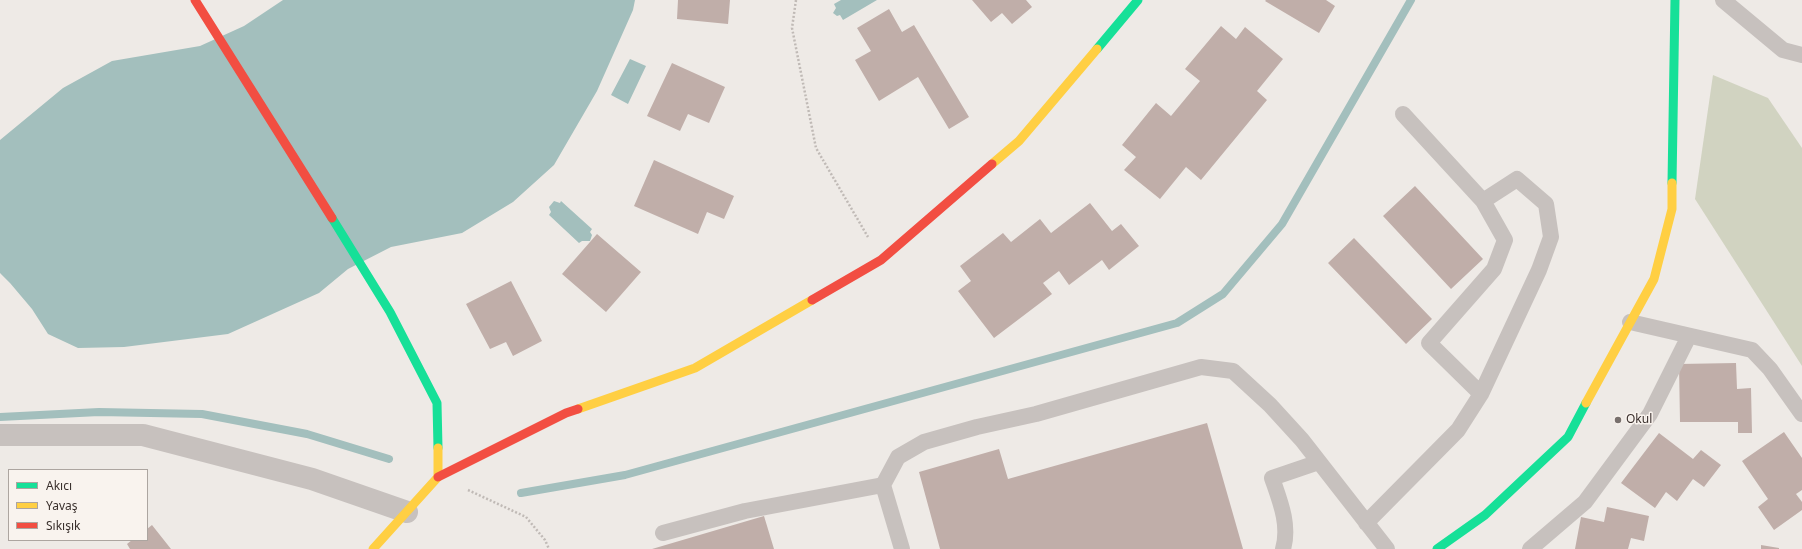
<!DOCTYPE html>
<meta charset="utf-8">
<style>
body{margin:0}
#map{position:relative;width:1802px;height:549px;overflow:hidden;background:#eeeae6;font-family:"Noto Sans",sans-serif}
canvas{display:block}
.legend{position:absolute;left:8px;top:469px;width:140px;height:72px;box-sizing:border-box;background:#f9f3ee;border:1px solid #aca5a0;margin:0;padding:5px 7px;list-style:none;font-size:12px;color:#392f2c}
.legend li{display:flex;align-items:center;gap:8px;height:20px}
.legend b{width:20px;border:1px solid #aca5a0}
</style>
<div id="map">
<canvas width="1802" height="549"></canvas>
<ul class="legend">
<li><b style="height:5px;background:#16e098"></b>Akıcı</li>
<li><b style="height:5px;background:#ffcf43"></b>Yavaş</li>
<li><b style="height:5px;background:#f24e42"></b>Sıkışık</li>
</ul>
</div>
<script>
const c = document.querySelector('canvas').getContext('2d');
c.lineJoin = 'round';
function fillPath(path, color) {
  c.fillStyle = color;
  c.fill(path, 'evenodd');
}
function stroke(path, color, width, dash) {
  c.strokeStyle = color;
  c.lineWidth = width;
  c.lineCap = dash ? 'butt' : 'round';
  c.setLineDash(dash || []);
  c.stroke(path);
}
function drawText(font, color, halo, rows, align = 'center') {
  c.font = font + ' "Noto Sans",sans-serif';
  c.lineWidth = 3;
  c.setLineDash([]);
  c.textBaseline = 'middle';
  c.strokeStyle = halo;
  c.fillStyle = color;
  for (const [text, x, y, turn = 0] of rows) {
    c.save();
    c.translate(x, y);
    c.rotate((+turn || 0) * Math.PI / 180);
    c.textAlign = isNaN(turn) ? turn : align;
    if (halo) c.strokeText(text, 0, 0);
    c.fillText(text, 0, 0);
    c.restore();
  }
}
fillPath(new Path2D(`
 M1713,75L1768,98L1802,148V366L1695,199Z`), '#d1d3c1');
fillPath(new Path2D(`
 M283,0H635L633,10L597,91L554,165L513,202L462,233L391,247L348,269L319,293L228,334L124,347L78,348L48,334L32,309L10,283L0,273V140L63,88L112,61L200,46L244,26Z
 M841,0H877L843,20L840,15L837,16L833,13L836,8L834,4Z
 M630,59L646,66L628,104L611,95Z
 M554,201L560,203L561,201L592,229L590,232L592,235L590,241H582L579,243L549,215L551,212L549,207Z`), '#a3bfbd');
stroke(new Path2D(`
 M0,417L99,412L202,414L307,434L389,459
 M521,493L625,475L1177,323L1223,294L1282,224L1411,0`), '#a3bfbd', 8);
fillPath(new Path2D(`
 M678,0H730L728,24L677,19Z
 M972,0H1026L1032,7L1012,24L1002,13L991,22Z
 M1266,0H1326L1335,6L1319,33L1265,1Z
 M889,9L902,32L914,25L969,117L949,129L918,77L879,101L855,60L871,51L857,28Z
 M1221,26L1236,39L1245,27L1283,59L1257,91L1267,100L1201,180L1186,167L1160,199L1124,170L1136,157L1122,145L1156,103L1171,116L1200,81L1185,69Z
 M672,63L725,87L709,123L688,114L680,131L647,116Z
 M654,160L734,196L724,219L707,212L698,234L634,206Z
 M1415,186L1483,259L1451,289L1383,216Z
 M1090,203L1112,231L1121,224L1139,246L1109,270L1102,260L1069,285L1059,271L1043,283L1052,294L994,338L958,291L971,281L960,266L1003,233L1011,242L1040,219L1051,233Z
 M597,234L641,272L606,312L562,274Z
 M1354,238L1432,319L1406,344L1328,263Z
 M511,281L542,341L513,356L506,342L490,349L466,304Z
 M1736,363L1737,389L1751,388L1752,433H1738V422H1680L1679,364Z
 M1207,423L1243,549H940L919,472L999,449L1008,479Z
 M1784,432L1802,458V490L1796,494L1802,502V510L1774,530L1758,507L1768,499L1742,461Z
 M1659,433L1693,459L1701,450L1721,465L1704,487L1693,479L1677,501L1666,492L1655,508L1621,483Z
 M1607,507L1649,516L1644,541L1631,538L1628,549H1575L1581,517L1604,522Z
 M764,516L774,549H652Z
 M152,525L171,549H130L127,544L132,540H147V529Z
 M1761,545L1779,548V549H1761Z`), '#c0aea9');
stroke(new Path2D(`
 M796,0L792,28L816,148L868,237
 M468,490L526,517L545,540L549,549`), '#c0bab6', 2.5, [2, 2]);
stroke(new Path2D(`
 M1723,0L1783,50L1802,55
 M1403,114L1483,201L1505,240L1494,269L1429,343L1481,394
 M1630,322L1752,350L1770,369L1802,414
 M1366,523L1458,430L1481,394L1539,270L1551,237L1546,204L1517,179L1483,201
 M663,533L745,511L883,485
 M902,549L883,485L898,457L924,442L977,427L1036,414L1201,367L1233,371L1270,405L1302,440L1387,549
 M1283,549C1290,525 1280,501 1272,478L1319,462
 M1530,549L1585,502L1650,414L1689,336`), '#c7c1be', 16);
stroke(new Path2D(`
 M0,435H143L312,479L407,512`), '#c7c1be', 22);
stroke(new Path2D(`
 M1097,49L1138,0
 M1672,183L1675,0
 M332,218L390,312L437,403L438,448
 M1437,549L1485,515L1568,437L1586,403`), '#16e098', 9);
stroke(new Path2D(`
 M992,164L1019,141L1097,49
 M1586,403L1654,279L1672,209V183
 M578,409L695,368L812,300
 M373,549L438,477V448`), '#ffcf43', 9);
stroke(new Path2D(`
 M195,0L332,218
 M812,300L881,260L992,164
 M438,477L566,413L578,409`), '#f24e42', 9);
for (const [x, y, r, color] of [
 [1618,420,4,"#78706d"]
]) {
  const dot = new Path2D();
  dot.arc(x, y, r, 0, 2 * Math.PI);
  c.fillStyle = color;
  c.fill(dot);
  stroke(dot, '#f9f3ee', 1.5);
}
drawText('12px', '#392f2c', '#f9f3ee', [
 ["Okul",1626,420]
], 'left');
</script>
